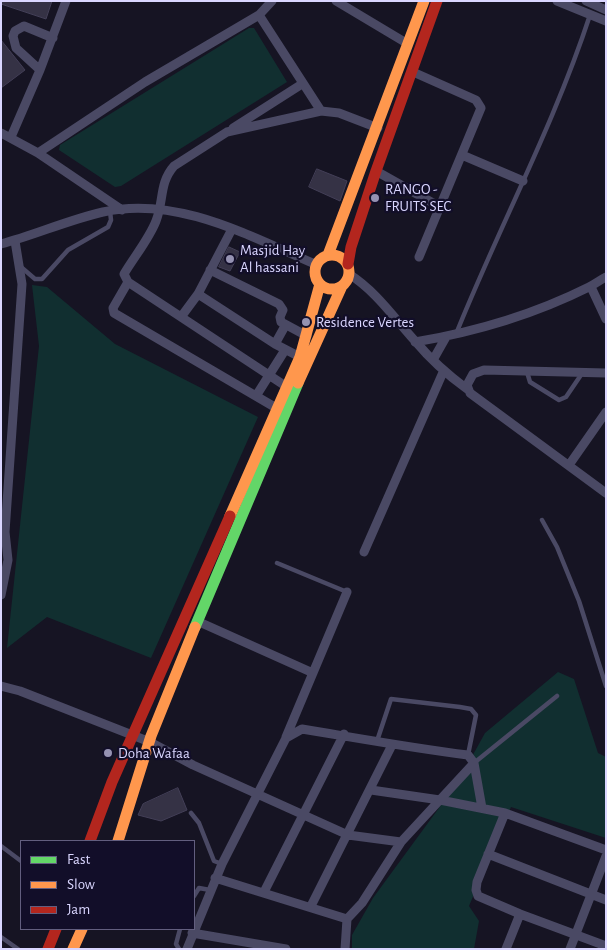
<!DOCTYPE html>
<style>
body{margin:0}
#map{position:relative;width:607px;height:950px;overflow:hidden;background:#161423;font-family:"Alegreya Sans",sans-serif}
canvas{display:block}
.frame{position:absolute;inset:0;border:2px solid #dad6ff;pointer-events:none}
.legend{position:absolute;left:20px;top:840px;width:175px;height:90px;box-sizing:border-box;background:#120e29;border:1px solid #625e7f;margin:0;padding:6px 9px;list-style:none;font-size:15px;color:#dad6ff}
.legend li{display:flex;align-items:center;gap:10px;height:25px}
.legend b{width:25px;border:1px solid #625e7f}
</style>
<div id="map">
<canvas width="607" height="950"></canvas>
<div class="frame"></div>
<ul class="legend">
<li><b style="height:6px;background:#63d668"></b>Fast</li>
<li><b style="height:6px;background:#ff974d"></b>Slow</li>
<li><b style="height:6px;background:#b3261e"></b>Jam</li>
</ul>
</div>
<script>
const c = document.querySelector('canvas').getContext('2d');
c.lineJoin = 'round';
function fillPath(path, color) {
  c.fillStyle = color;
  c.fill(path, 'evenodd');
}
function stroke(path, color, width, dash) {
  c.strokeStyle = color;
  c.lineWidth = width;
  c.lineCap = dash ? 'butt' : 'round';
  c.setLineDash(dash || []);
  c.stroke(path);
}
function drawText(font, color, halo, rows, align = 'center') {
  c.font = font + ' "Alegreya Sans",sans-serif';
  c.lineWidth = 4.5;
  c.setLineDash([]);
  c.textBaseline = 'middle';
  c.strokeStyle = halo;
  c.fillStyle = color;
  for (const [text, x, y, turn = 0] of rows) {
    c.save();
    c.translate(x, y);
    c.rotate((+turn || 0) * Math.PI / 180);
    c.textAlign = isNaN(turn) ? turn : align;
    if (halo) c.strokeText(text, 0, 0);
    c.fillText(text, 0, 0);
    c.restore();
  }
}
fillPath(new Path2D(`
 M249,28H254L287,82L121,186L115,187L59,150L60,145Z
 M32,285L47,287L115,344L258,417L151,658L47,617L7,648L39,346Z
 M558,672L574,679L598,753L606,757V838L511,807L469,906L479,921L474,949H352V935L373,898L458,782L485,733Z`), '#112f30');
const building = new Path2D(`
 M1,1H52L46,19L1,4Z
 M1,40L25,70L1,88Z
 M317,169L347,181L340,201L309,187Z
 M229,247L240,252L230,271L219,267Z
 M178,788L187,810L161,821L138,815L143,804Z`);
fillPath(building, '#353245');
stroke(building, '#433f57', 1);
stroke(new Path2D(`
 M21,267L35,279H42L68,250L108,227L111,220L110,211
 M456,334C499,227 554,125 590,15
 M527,372L530,382L559,400L566,397L583,372
 M542,520L557,547L579,601L606,686
 M277,563L347,592
 M377,741L391,699L460,707L471,709L476,715L468,755
 M474,763L557,696
 M191,813L199,823L214,861L222,864
 M1,846L21,861
 M194,896L199,888L210,890
 M1,937L18,949
 M179,949L176,944L180,929`), '#4a4964', 4.5);
stroke(new Path2D(`
 M336,1L408,44
 M557,1L606,21
 M586,1L606,10
 M259,15L321,111
 M40,70L66,1
 M413,72L476,100L481,108L419,257
 M233,128L302,84
 M1,133L38,153L122,210
 M11,137L40,70L16,48L13,36L15,31L24,26L53,38
 M38,153L145,82L259,15L272,1
 M462,155L523,181
 M376,171L440,207
 M1,244C35,235 68,220 103,212C177,195 251,237 317,265
 M210,270L279,304L283,310L280,317L281,322L307,336
 M349,274C377,292 394,318 416,342C431,360 448,375 467,389
 M128,282L113,308L114,313L278,409
 M591,287L606,319
 M198,294L275,344L300,357
 M181,317L198,294L232,229
 M415,342C475,332 535,314 589,287C595,284 600,280 606,277
 M275,344L285,326
 M433,360L446,337
 M606,373L484,370L473,374L467,385L470,393L606,493
 M287,387L128,282L124,274C134,257 149,239 156,221C164,201 159,183 174,166L227,132L321,111L339,113L378,128
 M256,396L285,350
 M569,465L606,412
 M1,530L5,532L8,560L1,595
 M5,532L22,284L15,241
 M364,552L444,370
 M197,621L313,673
 M1,686L20,691L150,742L193,765L348,835L401,842
 M286,737L347,592
 M371,790L440,800L505,813L606,850
 M505,813L477,882L476,890L478,896L520,914L606,946
 M488,854L606,900
 M215,878L347,919L362,903L401,842L474,763
 M264,892L344,734
 M311,906L392,745
 M192,933L286,949
 M187,949L222,864L286,738L302,729C357,738 412,748 468,755L474,763L482,808
 M345,949L347,919
 M506,949L520,914
 M570,949L606,856`), '#4a4964', 9);
stroke(new Path2D(`
 M195,627L298,383`), '#63d668', 11);
stroke(new Path2D(`
 M315 272a17 17 0 1 1 34 0a17 17 0 1 1-34 0Z
 M328,255L424,1
 M298,383L342,286
 M230,516L300,357L320,284
 M118,841L151,736L195,627
 M73,949L82,929`), '#ff974d', 11);
stroke(new Path2D(`
 M348,264L351,247L376,171L437,1
 M90,841L112,782L230,516
 M48,949L56,929`), '#b3261e', 11);
for (const [x, y, r, color] of [
 [375,198,5,"#9592b2"],
 [230,259,5,"#9592b2"],
 [306,322,5,"#9592b2"],
 [108,753,5,"#9592b2"]
]) {
  const dot = new Path2D();
  dot.arc(x, y, r, 0, 2 * Math.PI);
  c.fillStyle = color;
  c.fill(dot);
  stroke(dot, '#120e29', 2);
}
drawText('15px', '#dad6ff', '#120e29', [
 ["RANGO -",385,189],
 ["FRUITS SEC",385,206],
 ["Masjid Hay",240,250],
 ["Al hassani",240,267],
 ["Residence Vertes",316,322],
 ["Doha Wafaa",118,753]
], 'left');
</script>
